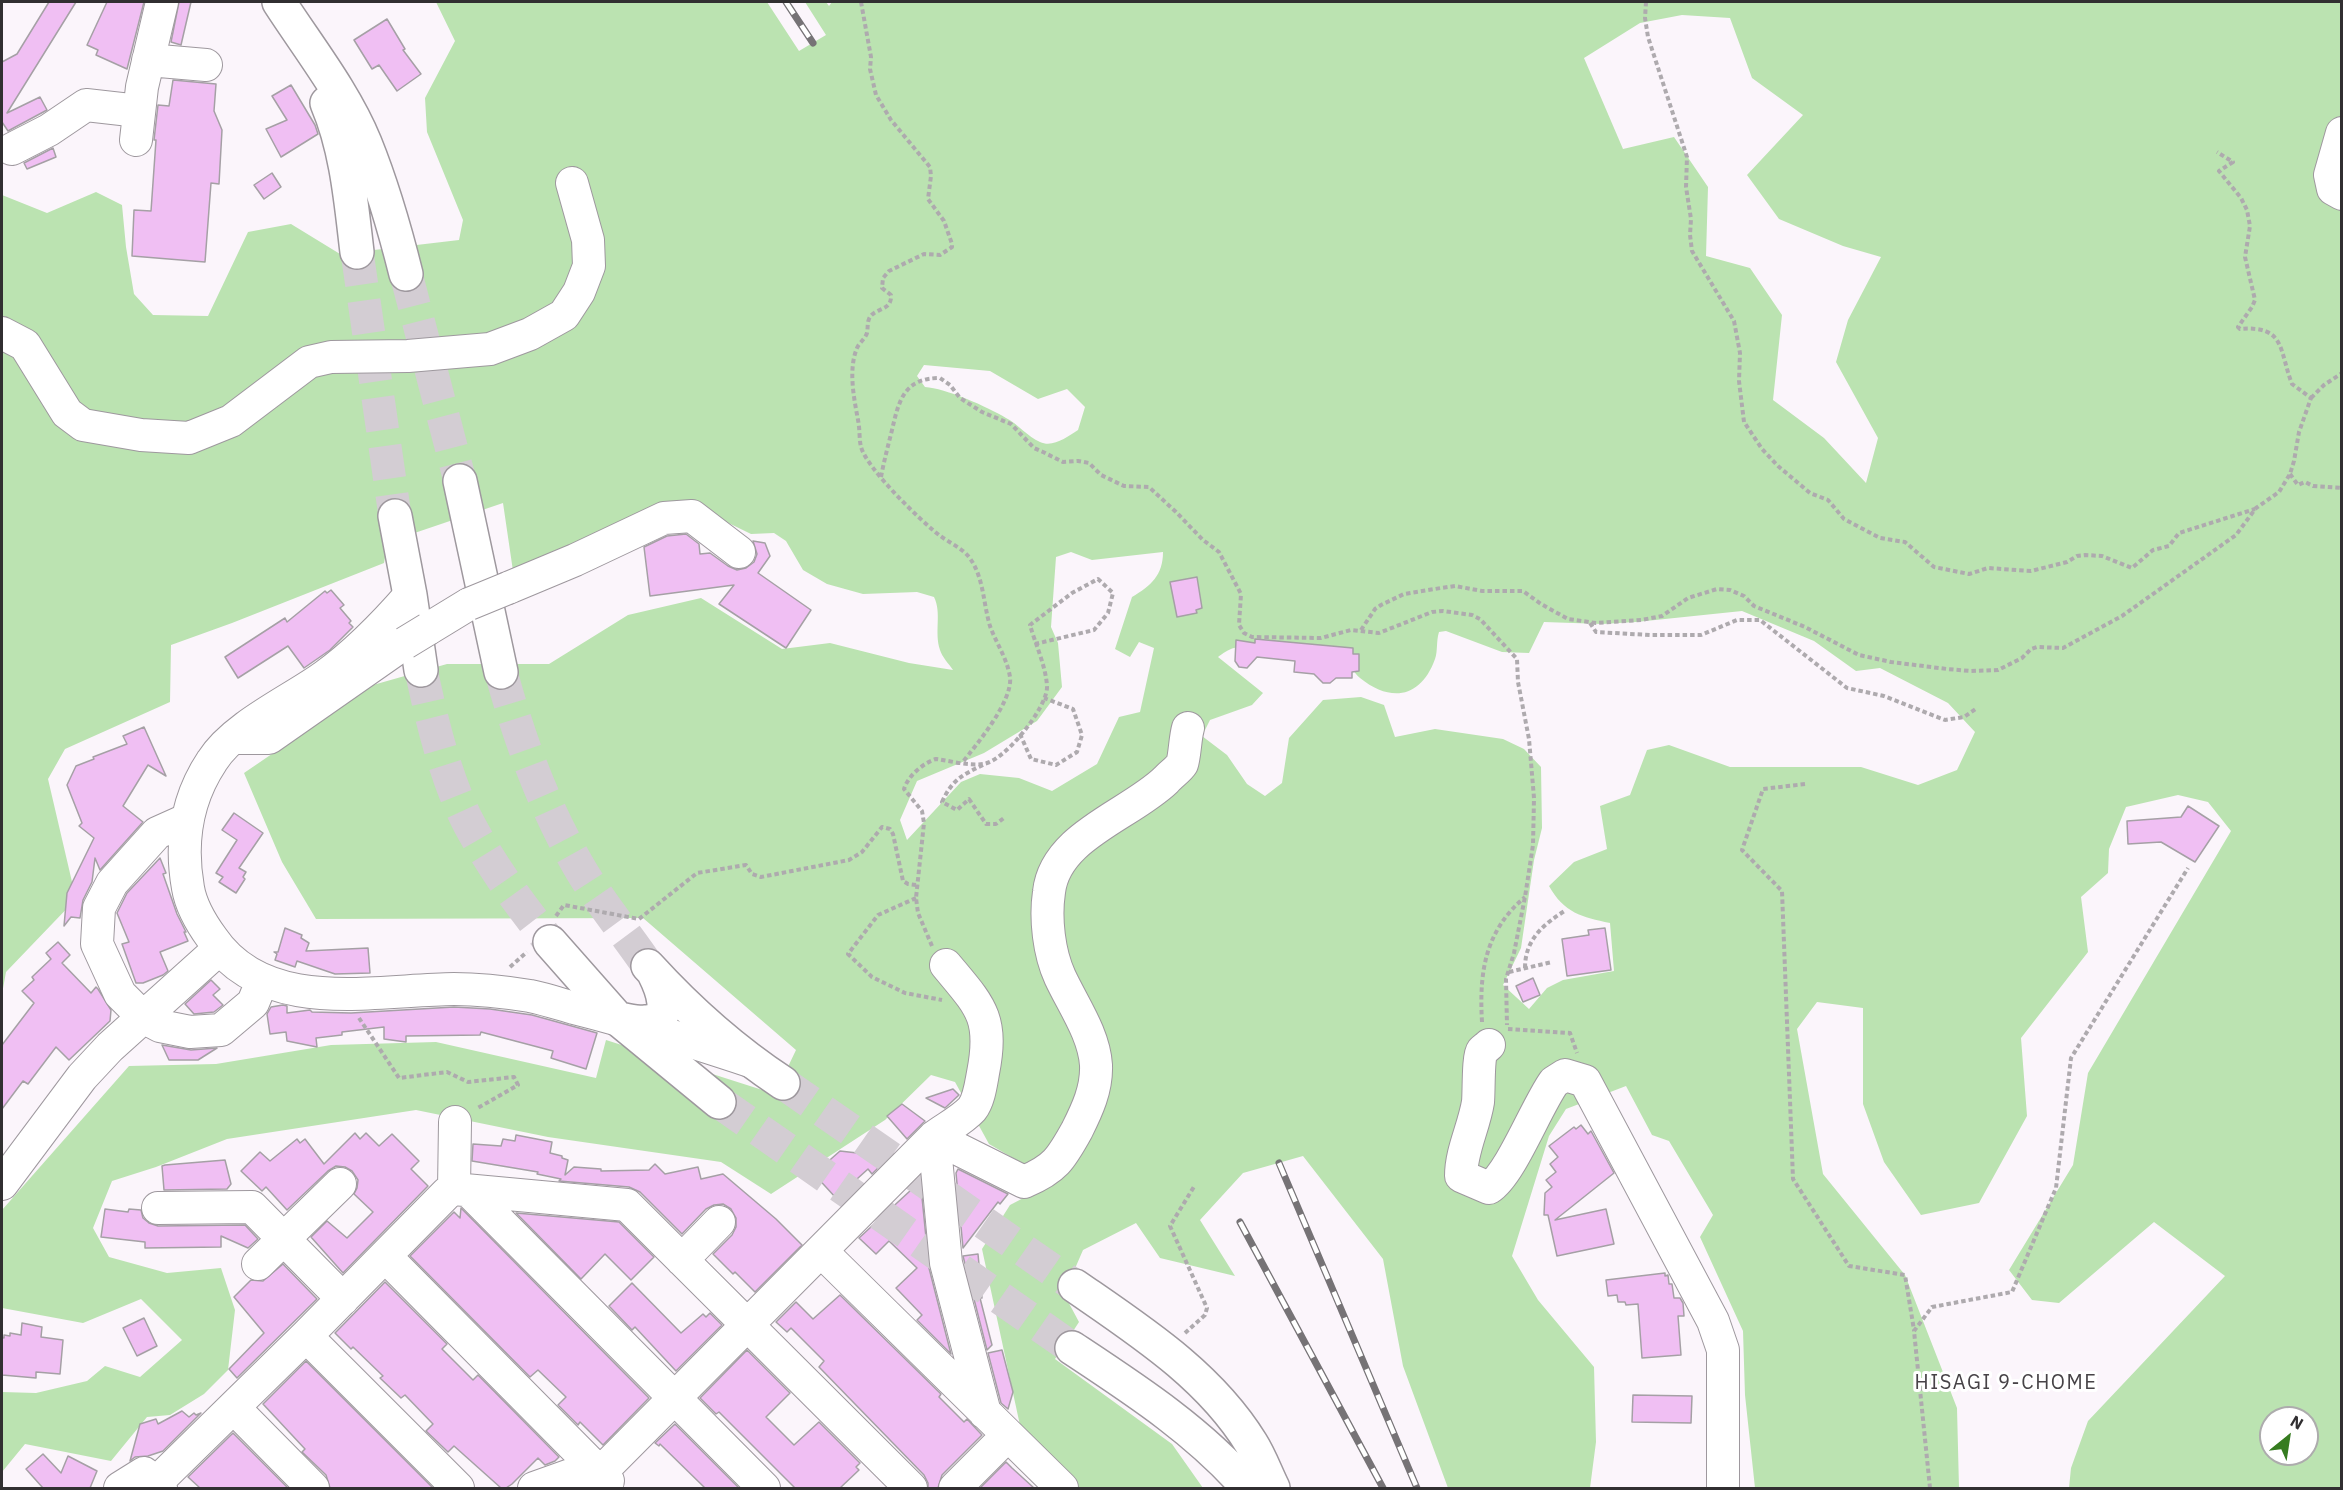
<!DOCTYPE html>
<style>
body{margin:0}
#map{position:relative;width:2343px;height:1490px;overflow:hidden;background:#fbf5fb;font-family:"IBM Plex Sans",sans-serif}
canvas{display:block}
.frame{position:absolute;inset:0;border:3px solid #312f31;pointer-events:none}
.north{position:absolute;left:2259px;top:1406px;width:60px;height:60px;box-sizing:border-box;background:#fff;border:2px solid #adacad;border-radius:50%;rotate:30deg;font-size:16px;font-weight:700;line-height:24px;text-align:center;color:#312f31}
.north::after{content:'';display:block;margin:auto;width:21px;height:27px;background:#367c20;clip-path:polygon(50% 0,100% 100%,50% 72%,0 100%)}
</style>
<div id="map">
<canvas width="2343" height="1490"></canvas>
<div class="frame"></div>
<div class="north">N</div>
</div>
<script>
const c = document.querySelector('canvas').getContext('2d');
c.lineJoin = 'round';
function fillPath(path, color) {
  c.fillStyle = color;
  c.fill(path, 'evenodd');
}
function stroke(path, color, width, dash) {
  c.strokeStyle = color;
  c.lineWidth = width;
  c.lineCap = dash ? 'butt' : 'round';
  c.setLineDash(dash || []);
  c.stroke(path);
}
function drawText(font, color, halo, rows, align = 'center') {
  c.font = font + ' "IBM Plex Sans",sans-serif';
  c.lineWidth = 6;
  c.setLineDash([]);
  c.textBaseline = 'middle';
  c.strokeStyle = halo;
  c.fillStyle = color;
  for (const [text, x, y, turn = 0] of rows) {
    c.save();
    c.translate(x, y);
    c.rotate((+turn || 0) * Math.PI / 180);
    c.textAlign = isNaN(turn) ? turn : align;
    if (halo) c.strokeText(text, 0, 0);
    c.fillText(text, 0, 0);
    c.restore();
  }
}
fillPath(new Path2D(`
 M436,2H767L799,51L826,35L805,2H826L829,6L832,2H2341V1488H2069L2071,1468L2088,1421L2225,1276L2154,1222L2059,1303L2032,1300L2009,1270L2073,1165L2088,1073L2231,831L2208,802L2178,795L2126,807L2109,849L2108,873L2081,897L2088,952L2021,1038L2027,1116L1979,1203L1921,1215L1884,1162L1863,1104V1008L1817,1002L1797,1029L1823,1174L1905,1275L1957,1408L1959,1488H1755L1745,1395L1743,1331L1700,1237L1713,1215L1669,1141L1652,1135L1626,1086L1566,1109L1549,1136L1512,1256L1538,1300L1594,1367L1596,1442L1590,1488H1448L1403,1366L1383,1259L1303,1156L1243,1173L1200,1220L1235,1276L1160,1258L1136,1223L1083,1250L1064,1294L1079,1322L1055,1359L1172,1444L1203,1488H1079L1021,1430L982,1249L1010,1205L1054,1182L989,1144L955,1082L931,1075L885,1120L771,1194L721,1162L548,1137L416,1110L227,1139L156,1167L112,1181L93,1228L109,1257L167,1273L221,1268L235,1310L228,1370L204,1394L170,1415L147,1417L111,1461L25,1444L2,1472V1392L36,1393L87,1381L105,1366L140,1377L182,1340L141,1299L83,1323L2,1308V1210L129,1066L216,1064L331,1045L436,1042L596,1078L606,1040L775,1094L796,1050L643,918L316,919L282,862L244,773L373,685L447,664H549L628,615L701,598L782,649L830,643L909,663L953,670C949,664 942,657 940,650C934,632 942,613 934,597L917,592L863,594L827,584L803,570L786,541L774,533L751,534L710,514L513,571L503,503L388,542L384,563L232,623L171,645L170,702L65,749L48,779L76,899L6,972L2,994V195L47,213L96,192L122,205L126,247L134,294L153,315L208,316L248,232L291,224L340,254L459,240L463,220L427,132L425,98L455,41ZM1682,15L1730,18L1752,78L1803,115L1747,175L1779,219L1843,246L1881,257L1848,320L1836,362L1878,438L1866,483L1824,438L1773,400L1782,315L1750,268L1706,256L1708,187L1674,137L1623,149L1584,58L1640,23ZM924,365L990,371L1038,399L1067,389L1085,407L1078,430C1067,437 1053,448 1040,442C1028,437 1018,424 1006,418C988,407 945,388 925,387L917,376ZM1071,552L1092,560L1163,552C1163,575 1151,586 1132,597L1115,649L1130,657L1139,642L1154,648L1140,712L1119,717L1097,764L1052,791L1019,778L980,774L961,782L907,840L900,820L917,781L984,753L1037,721L1062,687L1058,643L1051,627L1056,557ZM1742,611L1814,641L1856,671L1880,668L1948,703L1975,732L1957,770L1918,785L1861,767H1730L1669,745L1647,750L1630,795L1600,806L1607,849L1574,862L1549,886C1564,913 1582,917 1610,923L1614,971L1563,980L1547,988L1529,1009L1503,985L1521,948L1534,860L1542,828L1541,767L1524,749L1503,739L1435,729L1395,737L1384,705L1361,697L1323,700L1289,738L1282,783L1265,796L1247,784L1227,755L1202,736L1210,720L1252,705L1263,693L1218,657C1222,654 1229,649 1234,648C1245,645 1335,656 1344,661C1350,664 1354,673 1360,678C1391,703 1421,698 1435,659C1438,651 1436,641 1439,632L1446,631L1502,652L1529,653L1544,622L1602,624L1636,622ZM2271,1418H2307V1454H2271Z`), '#bbe3b1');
const building = new Path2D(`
 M49,2H76L7,113L40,97L47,110L8,131L2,122V62L17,54Z
 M107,2H144L127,69L96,55L98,50L87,45Z
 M179,2H191L181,45L171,42Z
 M387,19L405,49L403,50L421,74L397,91L379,65L372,69L354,40Z
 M173,80L216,84L214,111L222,130L219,184L211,183L205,262L132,256L134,210L151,211L156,140H154L158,105L169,106Z
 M291,85L315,125L318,134L281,157L266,129L287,120L272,96Z
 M53,148L56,157L27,169L24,163Z
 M272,173L281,187L264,199L254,185Z
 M686,534L699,544L700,554L710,553L728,566L737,570L746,568L754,562L757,554L753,541L765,543L770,556L758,573L811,610L786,648L719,604L734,585L650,596L644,547L667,536Z
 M1197,577L1202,608L1196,610L1197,613L1177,617L1170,582Z
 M331,590L344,605L340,608L351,621L349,623L353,627L330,650L304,668L288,646L238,678L225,657L285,618L287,622L325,591L327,593Z
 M1255,639L1353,648V654H1359V671L1352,672V678H1336L1330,683H1323L1314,674L1294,672L1295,661L1257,657L1247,668L1239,667L1235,661L1236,640L1255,643Z
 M144,727L166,776L148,765L123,806L143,822L100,870L95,858L92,882L83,900L80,918L71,917L64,926L67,893L94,838L79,826L82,823L67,785L76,766L94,759L93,757L127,744L123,736Z
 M2188,806L2219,826L2195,862L2161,842L2128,844L2127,821L2181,817Z
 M234,813L263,833L239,868L246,872L243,877L245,879L236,893L219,882L223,877L216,873L237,840L222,830Z
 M160,858L166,873L163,874L177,914L186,932H184L188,941L160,952L168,971L163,975L143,983H136L122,944L129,942L117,913L127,893Z
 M285,928L302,935L301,938L309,943L306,951L368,948L370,973L335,974L297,961L295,967L275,960L277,954L274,952H278Z
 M1605,928L1611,970L1567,976L1562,939L1589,935L1588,930Z
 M58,942L70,955L62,963L91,993L96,987L98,989L111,1010L110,1021L69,1060L56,1047L28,1084L23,1081L2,1109V1045L34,1003L22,991L34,980L32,977L51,959L46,953Z
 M1533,978L1540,995L1523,1002L1516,986Z
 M211,980L220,989L213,995L223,1005L214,1012L194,1014L185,1004Z
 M283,1005L287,1006V1013L310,1010L312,1012L351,1013L454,1007L490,1009L532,1015L597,1033L586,1069L551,1058L553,1051L481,1032L480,1035L406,1036V1042L384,1039V1027L342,1032V1035L316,1038L317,1047L287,1041L286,1032L270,1034L267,1014L271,1007Z
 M162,1045L191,1050L217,1048L198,1060H169Z
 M953,1089L959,1095L945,1108L926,1098Z
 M902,1104L925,1121L907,1139L887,1116Z
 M1581,1125L1588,1134L1591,1131L1614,1173L1555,1220L1606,1209L1614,1244L1557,1256L1548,1215H1544L1545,1193L1552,1187L1546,1180L1556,1172L1550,1164L1558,1157L1549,1146L1574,1127L1576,1129Z
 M355,1133L360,1139L366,1133L379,1146L392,1134L419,1161L411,1169L428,1186L343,1273L311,1237L327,1221L347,1238L373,1212L354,1194L357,1188L358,1180L352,1171L345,1167L336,1166L328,1171L287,1210L266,1187L262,1191L241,1171L260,1152L270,1161L297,1139L300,1143L305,1139L324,1164Z
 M516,1135L552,1142L550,1153L562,1156V1158L568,1160L565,1175L574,1167L601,1169V1171L649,1170L655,1164L665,1174L698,1167L701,1179L723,1174L776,1219L802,1245L755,1292L735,1272L733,1274L713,1254L732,1235L736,1227V1218L731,1209L723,1204L714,1205L706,1209L682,1234L640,1192L629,1187L559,1181L561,1179L537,1174L538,1172L472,1161L473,1144L501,1146L503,1139L515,1141Z
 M840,1151L866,1154L893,1153L872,1174L868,1169L836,1198L814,1174Z
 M225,1160L231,1184L227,1189L164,1190L162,1166L165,1165Z
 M958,1169L1008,1194L1000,1204L998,1202L963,1248L956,1173Z
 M920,1177L929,1268L951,1354L917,1320L922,1315L896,1288L917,1268L889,1241L876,1254L859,1238L911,1190L909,1187Z
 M461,1208L649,1398L603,1445L580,1422L578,1425L558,1405L566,1397L538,1370L530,1377L410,1256L454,1212L460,1218Z
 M105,1209L128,1212L129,1209L141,1210L143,1218L149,1223L158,1226L245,1225L258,1239L248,1248L221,1236V1247L145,1248V1242L101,1237Z
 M516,1213L619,1222L654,1257L631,1280L605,1254L581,1279Z
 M978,1254L982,1298H980L992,1345L987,1350L964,1260L963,1256Z
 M283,1264L317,1299L237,1378L229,1369L264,1333L234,1297L251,1280L263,1281Z
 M1665,1273V1276L1668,1275L1669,1284H1672L1674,1298H1680L1683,1303L1684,1316H1678L1681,1355L1642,1358L1638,1304L1626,1305L1625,1302H1618L1617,1295L1608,1296L1606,1280Z
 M385,1282L447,1344L442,1349L473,1380L478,1375L559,1457L555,1461L545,1465L538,1458L512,1484L506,1488H501L454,1446L448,1452L426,1431L433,1424L405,1395L401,1398L380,1378L383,1376L353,1347L351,1349L335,1333Z
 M632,1283L681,1333L703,1314L706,1317L710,1313L722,1325L676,1371L635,1327L632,1330L609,1306Z
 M840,1295L941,1394L939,1397L964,1422L967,1419L982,1435L942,1475L938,1488H928V1483L924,1475L819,1367L824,1361L791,1328L787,1332L776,1322L796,1302L813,1319Z
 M144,1318L157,1346L137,1356L123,1328Z
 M22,1323L42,1327L41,1337L63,1340L60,1374L36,1372V1378L2,1375V1337L4,1338V1335L10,1336V1333L21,1335Z
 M747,1350L790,1393L766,1417L794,1445L819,1422L860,1463L856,1467L859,1470L840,1488H795L719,1412L716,1414L700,1398Z
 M1002,1350L1013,1392L1008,1409L1001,1403L988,1353Z
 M306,1361L433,1488H330L326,1475L302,1452L305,1449L263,1404Z
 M1633,1395L1692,1396L1691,1423L1632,1422Z
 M182,1411L189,1417L194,1413L196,1415L201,1413L163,1451L148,1456L135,1457L130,1461L140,1424L156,1419L158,1424Z
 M675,1424L739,1488H705L660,1444L659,1446L655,1443Z
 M233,1433L288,1488H200L188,1477Z
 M43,1454L61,1473L68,1456L97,1471L90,1488H43L26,1469Z
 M1006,1462L1012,1468L1034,1488H980Z`);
fillPath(building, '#f0bff3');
stroke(building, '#a5a0a5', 1.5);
stroke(new Path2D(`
 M357,252L395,516
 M406,274L460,481
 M421,670C432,721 445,778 469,824C492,867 520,905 550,942
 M501,672C520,742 545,810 582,872C602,905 627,935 648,966
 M783,1083L1075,1286
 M719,1102L1072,1348`), '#d3cdd3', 33, [33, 16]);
const minor = new Path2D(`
 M148,60L206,65
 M2342,133L2330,175L2333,189L2342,194
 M136,140L142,87L162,2
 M12,149L49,130L86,105L139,111
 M2,333L25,345L67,413L83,425L141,435L189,438L231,421L309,362L331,357L408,356L490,349L530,334L564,315L579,292L589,266L588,240L572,183
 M508,588L575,560L664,518L692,516L739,552
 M410,595C384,625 358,652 325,676C292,700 234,726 212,761C186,800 180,843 188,888C191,906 201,923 212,938C265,1016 373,990 454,989C478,989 505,992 530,996C545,999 560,1004 574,1008C634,1023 692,1042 750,1061
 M428,629L469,604
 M235,738H269L405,643
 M186,820L157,833L112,883L99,908L97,944L120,994L143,1017L160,1026L190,1032L221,1030L253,1003L262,981
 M1489,1045C1487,1047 1484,1049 1482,1051C1478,1056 1479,1092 1478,1102C1474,1127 1461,1151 1461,1176L1489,1188C1511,1174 1536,1107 1554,1082L1565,1075L1585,1081L1713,1321L1723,1350V1488
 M934,1137L1024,1182C1055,1169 1061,1159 1077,1130C1087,1110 1097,1089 1096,1065C1094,1034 1073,1005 1060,977C1049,953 1045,919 1049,892C1055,836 1130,815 1166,780C1170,775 1179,769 1182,764C1185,755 1185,738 1188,728
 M934,1137L946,1263L985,1413
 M2,1184L82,1077L110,1047L219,949
 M454,1189L455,1122
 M469,1191L764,1488
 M158,1208L252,1207L343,1299
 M821,1251L1062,1488
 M385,1256L608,1481
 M682,1260L719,1222
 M258,1264L340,1184
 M306,1336L458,1488
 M234,1408L313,1488
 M156,1483L306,1336L447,1193L454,1189L627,1205L911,1488
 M120,1488L144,1473L161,1488
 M534,1488L576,1473H600L934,1137C946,1128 962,1120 972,1109C979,1100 981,1084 983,1073C994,1017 980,1006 946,965
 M955,1488L1008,1435`);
const major = new Path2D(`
 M279,2C308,47 344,92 365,143C382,185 395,230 406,274
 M327,103C347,150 351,202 357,252
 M460,481L501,672
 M395,516L410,595L421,670
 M550,942L618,1019L719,1102
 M648,966C689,1011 733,1050 783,1083
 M618,1019C627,1020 637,1023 646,1022C676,1021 661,987 654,973
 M1075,1286C1140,1331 1209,1375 1251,1443C1260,1457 1266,1474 1273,1488
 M1072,1348C1134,1389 1199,1431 1248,1488`);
stroke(minor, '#9e989e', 34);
stroke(major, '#9e989e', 36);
stroke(new Path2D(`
 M861,2L871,57L870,69L876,95L891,120L930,167L931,176L928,199L944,221L952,244V247L940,255L924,254L889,271L883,278L882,288L891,295C892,312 874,307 869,319C867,324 868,329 867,333C865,339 859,343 857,348C848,370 854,398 858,420C860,429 859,439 861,447C867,469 921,521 939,535C948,542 962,548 969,557C984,577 983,603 990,626C996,643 1007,658 1010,677C1013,701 977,744 962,763
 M1646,2L1645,18L1648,37L1687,157L1686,187L1691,219L1690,235L1692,251L1734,321L1740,353L1739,381L1744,422L1762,449L1778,466L1810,493L1828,500L1844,519L1880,538L1905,542L1934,567L1969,574L1988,568L2031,571L2067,562L2077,556L2085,555L2102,556L2132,568L2153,550L2169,546L2179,533L2255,509
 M2311,398L2324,385L2342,373
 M2290,474L2298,485L2305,482L2313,486L2342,488
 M881,477C884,461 888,446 892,430C899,400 904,378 940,378L950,385L960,398L982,412L1011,424L1034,448L1043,452L1063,462L1078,461L1089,463L1101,475L1124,486L1149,487L1176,512L1203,540L1219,552L1241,594L1239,625L1244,633L1252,637L1321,638L1351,630L1379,633L1432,612L1443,611L1472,615L1480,619L1517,659L1518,682L1529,739L1534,798L1533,845L1525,897L1514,953L1506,979L1507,1025
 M1590,623L1596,632L1650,635H1701L1737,620H1760L1847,688L1884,696L1945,720L1964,717L1977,708
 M1361,630L1375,609L1381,605L1404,594L1441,588L1455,586L1482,591H1523L1541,604L1568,619L1596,623L1641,620L1662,616L1688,598L1717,589L1730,590L1744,596L1754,606L1805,627L1859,655L1891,662L1947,669L1970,671L1998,670L2022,658L2031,649L2037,647L2063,648L2122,616L2236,535L2256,508L2279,492L2290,474L2294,461L2299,432L2311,398L2292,384C2279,351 2286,325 2240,329L2238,327L2252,307L2255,300L2245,257L2250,226L2247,210L2241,198L2219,171L2233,162L2217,152
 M1020,734L1031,759L1056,765L1077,752L1082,735L1073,709L1044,698
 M983,765C962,775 952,780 942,802L957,810L969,799L986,824H996L1004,818
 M1805,784L1763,789L1742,850L1782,891L1793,1179L1849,1266L1905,1275L1914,1330
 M916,898L878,915L848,954L872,977L905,993L942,1000
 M556,916L564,905L639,919L697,873L746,865L752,874L761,877L849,860L862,852L882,827L890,829L893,834L903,881L908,884L916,885
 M932,946L918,913L916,898L924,823L922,811L904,789C908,776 923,763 936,759C951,761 968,766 983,764C1004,762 1046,709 1047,688C1047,669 1035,643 1030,625L1072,593L1098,579L1113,593L1108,613L1094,630L1035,644
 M510,967L527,952
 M1525,968C1525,939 1544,924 1566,910
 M1509,972L1552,962
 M359,1018L399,1078L447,1072L468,1082L514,1077L518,1085L476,1109
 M1482,1022C1479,972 1485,931 1525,897
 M1508,1029L1570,1033L1577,1053
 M1185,1333L1205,1315L1207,1308L1170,1226L1195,1185
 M1930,1488L1914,1331L1932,1307L2012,1292L2056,1188L2071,1058L2188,868`), '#aeaaae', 4, [4.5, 3]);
stroke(minor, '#fff', 32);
stroke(major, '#fff', 33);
const rail = new Path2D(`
 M786,2L813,43
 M1279,1163L1417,1488
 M1240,1222L1383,1488`);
stroke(rail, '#767376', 7);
stroke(rail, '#fff', 4.5, [14]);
const minorBridge = new Path2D(`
 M469,604L508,588
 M405,643L428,629`);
stroke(minorBridge, '#9e989e', 34, []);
stroke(minorBridge, '#fff', 32);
c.letterSpacing = '1.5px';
drawText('20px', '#474347', '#fff', [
 ["HISAGI 9-CHOME",2006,1383]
]);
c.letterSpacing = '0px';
</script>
